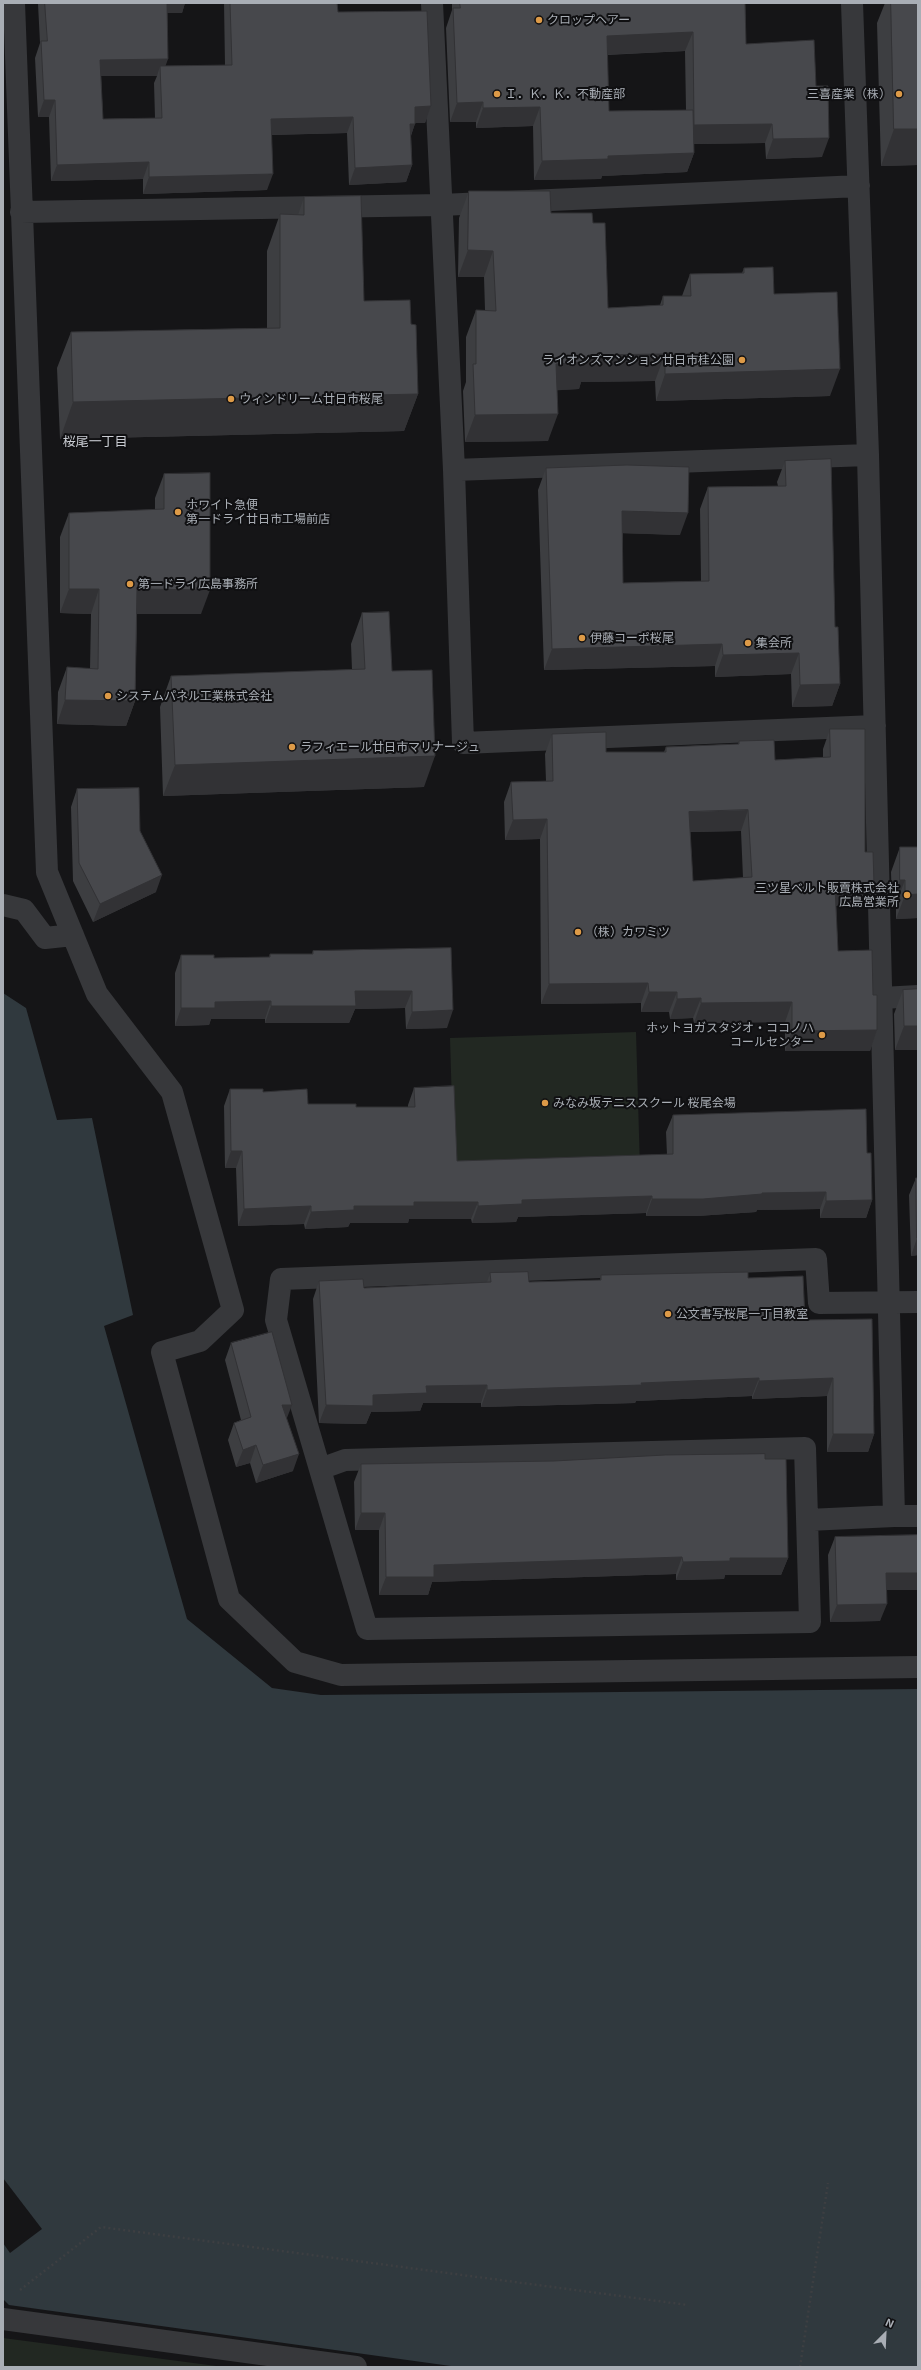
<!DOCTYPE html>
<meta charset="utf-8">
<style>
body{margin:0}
#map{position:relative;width:921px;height:2370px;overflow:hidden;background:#151517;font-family:"Exo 2",sans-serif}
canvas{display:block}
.frame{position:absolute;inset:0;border:4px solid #a9aeb5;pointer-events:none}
.north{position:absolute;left:865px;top:2314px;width:40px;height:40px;-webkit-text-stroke:3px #101012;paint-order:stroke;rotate:24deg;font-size:11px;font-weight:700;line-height:16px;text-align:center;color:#a9aeb5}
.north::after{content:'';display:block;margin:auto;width:14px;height:18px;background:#a9aeb5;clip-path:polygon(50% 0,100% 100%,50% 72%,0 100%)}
</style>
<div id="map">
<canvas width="921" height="2370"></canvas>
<div class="frame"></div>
<div class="north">N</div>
</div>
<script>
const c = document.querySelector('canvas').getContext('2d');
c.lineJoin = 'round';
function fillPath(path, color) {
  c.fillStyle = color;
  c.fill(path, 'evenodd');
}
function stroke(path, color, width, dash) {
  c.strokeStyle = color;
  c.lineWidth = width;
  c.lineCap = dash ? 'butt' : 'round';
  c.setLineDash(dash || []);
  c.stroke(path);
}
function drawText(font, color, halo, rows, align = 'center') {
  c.font = font + ' "Exo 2","Noto Sans JP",sans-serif';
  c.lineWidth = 4;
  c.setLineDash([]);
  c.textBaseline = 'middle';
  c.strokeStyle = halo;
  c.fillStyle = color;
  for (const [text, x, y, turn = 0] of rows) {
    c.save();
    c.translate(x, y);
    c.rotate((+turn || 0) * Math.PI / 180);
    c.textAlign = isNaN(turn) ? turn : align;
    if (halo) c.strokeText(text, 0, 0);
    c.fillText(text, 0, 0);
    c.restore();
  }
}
fillPath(new Path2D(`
 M636,1032L640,1168L454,1174L450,1038Z
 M3,2338L224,2367H3Z`), '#222822');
fillPath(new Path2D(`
 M3,993L26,1008L57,1120L92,1118L133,1315L104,1326L187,1619L272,1688L321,1695L918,1689V2367H458L9,2305L3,2299Z`), '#30393e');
fillPath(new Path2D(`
 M3,2178L42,2229L10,2253L3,2243Z`), '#151517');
stroke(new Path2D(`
 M20,2290L101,2227L688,2305
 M800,2367L828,2183`), '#3d3f42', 2.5, [2, 3]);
stroke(new Path2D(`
 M14,3L47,872L97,994L172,1092L233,1310L200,1341L162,1352L229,1599L295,1662L341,1675L918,1667
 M432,3L454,470L463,743L875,726
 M852,3L868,455L894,1516H918
 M21,212L441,205L859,186
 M454,470L868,455
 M3,905L24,910L45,938L73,935
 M882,998L918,996
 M320,1469L345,1460L805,1448L810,1622L367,1629L276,1320L281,1279L816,1259L819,1303L918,1302
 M808,1520L894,1516
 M3,2319L356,2367`), '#37383b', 22);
fillPath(new Path2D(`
 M39,3H185L182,13H167L165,66H225L224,3H337L338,12L431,106L425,123H415L411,136L412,165L406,182L349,185L347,133L272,135L267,190L143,194V179L51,181L49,117H38L35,58L40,43L38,4ZM101,76H157L154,83L155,118L103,119Z
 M452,3H745L746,44L816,86L822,157L766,159L765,143L694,144V153L687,172L602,176L601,179L534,180L533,126L476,128V122H450L446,28L452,10ZM685,51L686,110L609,111L607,55Z
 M885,3H918V165L881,166L877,23Z
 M469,191L551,213L593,223L608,308L660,305L663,296H682L690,274L742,273L744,268L774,294L830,396L656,401L655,381L581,382L579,389L557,390L548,441L465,442L463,391L466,382V337L476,310H485L484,277H458L459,218Z
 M304,197L364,301L411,324L418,394L404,431L60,439L57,368L71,332L267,328V251L280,214L298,215Z
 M785,461L835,627L840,684L832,706L792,707L791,674L715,677V666L544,670L538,490L546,468L680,535L623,533V583L701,581L700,509L708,487L778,486L777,482Z
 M164,474L201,614H137L135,701L126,726L57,724L58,692L67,667L90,669L91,614L60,613V537L69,513L155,510V498Z
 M362,613L392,671L424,787L163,796L160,707L171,676L352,670L351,644Z
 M830,729L874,884L867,905L836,906L838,951L873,995L877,1030L870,1051H785V1022L694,1023L693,1018L670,1019L669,1012H641V1003L541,1004L540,839L505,840L504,802L511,782L546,781L545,754L552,734L606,752H664L666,747L738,744L739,741L775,760L823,757V749ZM741,831L743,878L693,881L690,832Z
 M77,789L140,831L156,892L93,922L73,881L71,807Z
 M900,847H918V918L896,919V904H892L891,872Z
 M451,948L447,1028L406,1029L405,1008L355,1009L349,1023H265V1019H211L209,1025L175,1026V973L181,955L214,958L269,957L270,954H312L313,951Z
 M918,989V1050H895L894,1014L903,990Z
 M414,1088L457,1161L667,1155L666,1132L673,1115L867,1153L872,1200L866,1218H820V1209L757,1210L756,1212L697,1216H646V1213L518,1217L516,1222L472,1223L471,1219H409L408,1223H350L348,1227L305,1229L304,1224L238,1226L236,1168H225L224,1106L230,1089L263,1092L308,1104L356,1107H408V1105Z
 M916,1178H918V1255L911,1256L909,1195Z
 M490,1273L529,1282L600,1280L601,1275L748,1278L805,1320L874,1434L868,1452H827V1396L752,1399V1396L636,1401L635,1403L481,1407V1403H423L420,1411L371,1412L366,1424L319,1423L313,1299L319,1281L364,1288L487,1282Z
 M231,1343L287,1419L293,1471L256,1483L250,1463L236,1467L228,1440L234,1423L241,1420L225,1360Z
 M765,1459L788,1558L781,1575H725L724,1579L676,1580V1574L432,1582L428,1595H379V1530H355L354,1482L361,1464Z
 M918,1535V1590H886L880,1621L830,1622L828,1555L835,1537Z`), '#3d3e41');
fillPath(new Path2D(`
 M164,3H185L182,13H160Z
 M693,32L685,51L599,55L607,36Z
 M168,59L162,76L160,66L157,76H94L100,60Z
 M44,100H55L49,117H38Z
 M483,102L476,122H450L457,103Z
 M431,106L425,123H409L415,107Z
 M540,107L533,126L476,128L483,108Z
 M353,117L347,133L265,135L271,119Z
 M410,124H415L409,140Z
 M772,124L765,143L687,144L694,125Z
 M894,129H918V165L881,166Z
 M829,138L822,157L766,159L773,139Z
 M694,153L687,172L602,176L601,179L534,180L542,161L608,156Z
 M149,162L143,179L51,181L57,165Z
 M412,165L406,182L349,185L355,168Z
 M273,174L267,190L143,194L149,177Z
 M468,250L493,251L484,277H458Z
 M665,354L655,381L581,382L579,389L546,391L556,364L588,355Z
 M840,369L830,396L656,401L665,374Z
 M418,394L404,431L60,439L73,402Z
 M558,414L548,441L465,442L475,415Z
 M622,511L688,513L680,535L614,533Z
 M69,589H99L91,614L60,613Z
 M137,589L210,590L201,614H128Z
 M722,644L715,666L544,670L552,649Z
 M799,653L791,674L715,677L723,655Z
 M840,684L832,706L792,707L800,685Z
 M65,700L135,701L126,726L57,724Z
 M435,756L424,787L163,796L175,765Z
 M748,810L741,831L682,832L689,812Z
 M547,819L540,839L505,840L513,820Z
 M162,875L156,892L93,922L100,904Z
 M900,880H905L896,904H892Z
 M874,884L867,905L828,906L835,886Z
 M918,894V918L896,919L905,895Z
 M648,983L641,1003L541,1004L549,984Z
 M355,991H412L405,1008L355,1009L349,1023H265L271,1006Z
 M649,992H677L669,1012H641Z
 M701,998L693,1018L670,1019L677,999Z
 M271,1001L265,1019H211L209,1025L175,1026L181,1008L215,1002Z
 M792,1002L785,1022L694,1023L701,1003Z
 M453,1010L447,1028L406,1029L412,1012Z
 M904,1026H918V1050H895Z
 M877,1030L870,1051H785L792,1031Z
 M231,1151H242L236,1168H225Z
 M826,1192L820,1209L757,1210L756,1212L697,1216H646L652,1199L762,1193Z
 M652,1196L646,1213L518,1217L516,1222L472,1223L478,1206L522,1200Z
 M872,1200L866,1218H820L826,1201Z
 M414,1202H478L471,1219H409L408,1223H350L348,1227L305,1229L311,1212L354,1206Z
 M311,1206L304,1224L238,1226L244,1209Z
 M917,1238H918V1255L911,1256Z
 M759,1378L752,1396L636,1401L635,1403L481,1407L487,1390L641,1383Z
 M833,1378L827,1396L752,1399L759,1381Z
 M487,1385L481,1403H423L420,1411L371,1412L366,1424L319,1423L326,1405L373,1395L426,1386Z
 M282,1405H292L285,1423Z
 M833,1434H874L868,1452H827Z
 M256,1445L250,1463L236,1467L243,1450Z
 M299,1454L293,1471L256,1483L263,1465Z
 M361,1513H385L379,1530H355Z
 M682,1557L676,1574L432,1582L428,1595H379L386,1577L434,1565Z
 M730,1558H788L781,1575H725L724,1579L676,1580L683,1562Z
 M886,1573H918V1590H880Z
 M887,1604L880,1621L830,1622L837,1605Z`), '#323235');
const building = new Path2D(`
 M45,3H167L168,59L100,60L103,119L162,118L160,66L232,65L230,3H337L338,12L427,11L431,106L415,107V124H410L412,165L355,168L353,117L271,119L273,174L149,177V162L57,165L55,100H44L41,41H47Z
 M460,3H745L746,44L814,40L816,86H828L829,138L773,139L772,124L694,125L693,32L607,36L609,111L693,110L694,153L608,156V159L542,161L540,107L483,108V102L457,103L453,8H460Z
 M891,3H918V129H894Z
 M469,191H550L551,213H592L593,223H605L608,308L663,305V296H691L690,274L744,273V268L773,267L774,294L837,292L840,369L665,374V354L588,355V362L556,364L558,414L475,415L473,364H476V310L496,311L493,251L468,250Z
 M361,196L364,301L410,300L411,324L416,325L418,394L73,402L71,332L280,328V214L304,215V197Z
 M831,459L835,627H838L840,684L800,685L799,653L723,655L722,644L552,649L546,468L627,465L689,467L688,513L622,511L623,583L709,581L708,487L786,486L785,461Z
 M210,473V590L137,589L135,701L65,700L67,667L98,669L99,589H69V513L164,509V474Z
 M389,612L392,671L432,670L435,756L175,765L171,676L365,669L362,613Z
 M830,729H865V852H873L874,884L835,886L838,951L872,950L873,995H877V1030L792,1031V1002L701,1003V998L677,999V992H649L648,983L549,984L547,819L513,820L511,782L553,781L552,734L606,732V752H666V747L739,744V741L774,740L775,760L830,757ZM748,810L752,877L693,881L689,812Z
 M139,788L140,831L162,875L100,904L79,863L77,789Z
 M900,847H918V894L905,895V880H900Z
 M451,948L453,1010L412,1012V991H355L356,1006H271V1001L215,1002V1008H181V955H214V958L270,957V954H313V951Z
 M918,989V1026H904L903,990Z
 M454,1086L457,1161L673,1154V1115L866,1109L867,1153H871L872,1200L826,1201V1192L762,1193V1194L703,1199H652V1196L522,1200V1204L478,1206V1202H414V1206H354V1210L311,1212V1206L244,1209L242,1151H231L230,1089H263V1092L307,1089L308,1104H356V1107H415L414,1088Z
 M916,1178H918V1238H917Z
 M528,1272L529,1282L601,1280V1275L748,1272V1278L803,1276L805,1320L872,1319L874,1434H833V1378L759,1381V1378L641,1383L642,1385L487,1390V1385L426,1386L427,1393L373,1395V1406L326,1405L319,1281L363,1279L364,1288L491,1282L490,1273Z
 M272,1332L292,1405H282L299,1454L263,1465L256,1445L243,1450L234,1423L251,1417L231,1343Z
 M765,1454V1459H786L788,1558H730V1561L683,1562L682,1557L434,1565V1577H386L385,1513H361V1464L554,1461L665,1455Z
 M918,1535V1573H886L887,1604L837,1605L835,1537Z`);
fillPath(building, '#47484c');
stroke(building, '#323235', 1);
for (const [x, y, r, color] of [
 [539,20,4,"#dd9a47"],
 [497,94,4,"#dd9a47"],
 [899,94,4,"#dd9a47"],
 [742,360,4,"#dd9a47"],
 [231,399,4,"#dd9a47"],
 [178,512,4,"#dd9a47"],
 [130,584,4,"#dd9a47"],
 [582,638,4,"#dd9a47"],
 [748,643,4,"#dd9a47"],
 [108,696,4,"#dd9a47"],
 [292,747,4,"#dd9a47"],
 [907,895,4,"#dd9a47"],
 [578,932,4,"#dd9a47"],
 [822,1035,4,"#dd9a47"],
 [545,1103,4,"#dd9a47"],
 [668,1314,4,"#dd9a47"]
]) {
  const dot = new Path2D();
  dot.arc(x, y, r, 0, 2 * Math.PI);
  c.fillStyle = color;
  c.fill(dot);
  stroke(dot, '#101012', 1.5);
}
drawText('12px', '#a9aeb5', '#101012', [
 ["クロップヘアー",547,20],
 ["Ｉ．Ｋ．Ｋ．不動産部",505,94],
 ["三喜産業（株）",891,94,"right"],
 ["ライオンズマンション廿日市桂公園",734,360,"right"],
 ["ウィンドリーム廿日市桜尾",239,399],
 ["ホワイト急便",186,505],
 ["第一ドライ廿日市工場前店",186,519],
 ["第一ドライ広島事務所",138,584],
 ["伊藤コーポ桜尾",590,638],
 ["集会所",756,643],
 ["システムパネル工業株式会社",116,696],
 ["ラフィエール廿日市マリナージュ",300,747],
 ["三ツ星ベルト販賣株式会社",899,888,"right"],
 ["広島営業所",899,902,"right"],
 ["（株）カワミツ",586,932],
 ["ホットヨガスタジオ・ココノハ",814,1028,"right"],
 ["コールセンター",814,1042,"right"],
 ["みなみ坂テニススクール 桜尾会場",553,1103],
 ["公文書写桜尾一丁目教室",676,1314]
], 'left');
drawText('13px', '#c9ccd2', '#101012', [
 ["桜尾一丁目",95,442]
]);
</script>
